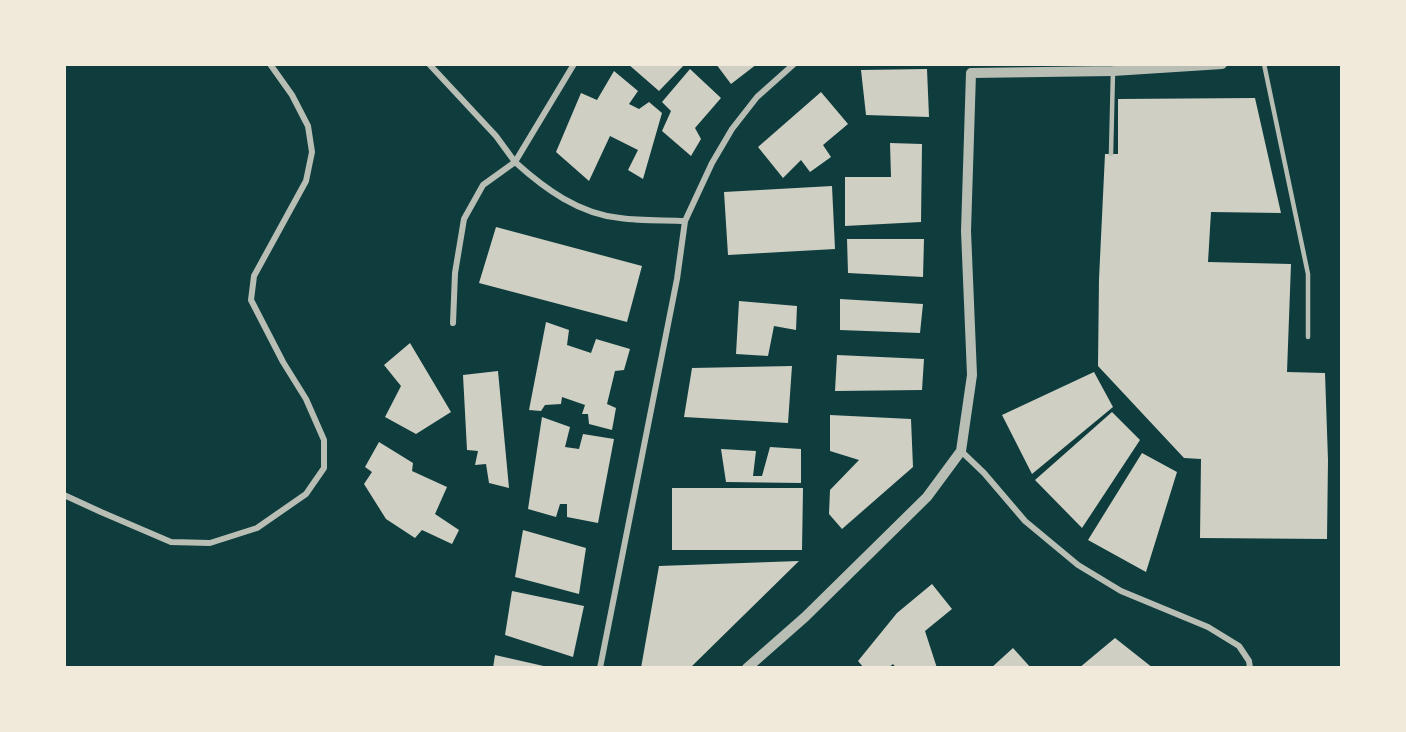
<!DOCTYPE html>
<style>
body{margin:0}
#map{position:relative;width:1406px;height:732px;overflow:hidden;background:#0f3d3e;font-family:"Nunito Sans",sans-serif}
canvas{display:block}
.frame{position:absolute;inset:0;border:66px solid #f1e9da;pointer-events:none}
</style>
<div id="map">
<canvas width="1406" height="732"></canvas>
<div class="frame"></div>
</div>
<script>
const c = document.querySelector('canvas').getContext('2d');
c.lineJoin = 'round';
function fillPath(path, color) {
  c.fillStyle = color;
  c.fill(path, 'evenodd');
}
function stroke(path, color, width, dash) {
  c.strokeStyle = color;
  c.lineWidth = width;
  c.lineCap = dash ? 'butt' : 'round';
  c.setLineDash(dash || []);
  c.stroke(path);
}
fillPath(new Path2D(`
 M628,64H685L659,91Z
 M716,64H757L731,84Z
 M690,69L721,98L695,128L701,139L691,156L662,131L671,111L662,102Z
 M927,69L929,117L866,115L861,70Z
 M614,71L638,91L629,104L639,109L649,102L662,113L643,179L628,170L638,150L610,136L589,181L556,152L581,93L597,100Z
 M821,92L848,124L823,145L831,157L810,172L801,160L783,178L758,147Z
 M1255,98L1281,213L1211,212L1208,262L1291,264L1287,372L1325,373L1328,460L1327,539L1200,538L1201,459L1184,458L1098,366L1099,279L1105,154H1118V99Z
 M890,143L922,144L921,222L845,226V177H891Z
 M832,186L835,249L728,255L724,192Z
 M496,227L642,266L627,322L479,283Z
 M847,239H924L923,277L848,273Z
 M840,299L923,304L920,333L840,330Z
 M739,301L797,306L796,330L774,326L768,356L736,354Z
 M546,322L569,330L567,345L591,353L596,339L630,349L624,370L615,371L607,404L616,408L612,430L589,424L588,414H582L585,405L562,397L561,404L545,405L541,411L529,410Z
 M410,343L451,412L416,434L385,417L401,386L384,365Z
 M837,355L924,359L922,390L835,391Z
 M792,366L788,423L684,417L692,368Z
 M498,371L509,488L489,483L486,464L475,465L478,451L467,450L463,375Z
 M1094,372L1113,407L1032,474L1002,415Z
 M1112,412L1140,440L1082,528L1035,480Z
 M830,415L911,419L913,467L842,529L829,514L830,490L859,460L830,451Z
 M542,417L570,427L565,447L579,449L583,434L614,439L598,523L567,517V504H560L556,517L528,509Z
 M379,442L413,463L412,471L447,487L435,514L459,530L452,544L422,530L415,538L386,519L364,484L372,472L365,467Z
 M770,447L801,449V483L726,482L721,449L756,451L753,476H762Z
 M1142,453L1177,472L1146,572L1088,540Z
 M672,488H803L802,550H672Z
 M523,530L586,548L579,594L515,577Z
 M799,561L690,668H641L659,566Z
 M932,584L952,609L925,631L937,668H896L893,664L888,668H864L858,661L897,613Z
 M512,591L584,606L573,657L505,635Z
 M1115,638L1153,668H1079Z
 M1013,648L1031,668H991Z
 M495,655L548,667V668H493Z`), '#cfcfc3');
stroke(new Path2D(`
 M1264,64L1308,274V337
 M1111,154L1113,71`), '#b8beb3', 4.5);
stroke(new Path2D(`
 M429,64L496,136L515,162L483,185L464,219L455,273L453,323
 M574,64L515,162C545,189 579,214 620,218C641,221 663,220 685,221
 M961,451L984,473L1025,521L1078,565L1121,591L1208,627L1239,646L1249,661L1250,668
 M64,495L101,512L171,542L210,543L257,528L306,494L324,468V440L306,399L283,362L251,300L254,276L306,181L312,152L308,126L292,95L270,64
 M600,668L677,279L685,221L712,163L732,129L757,97L794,64`), '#b8beb3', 6);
stroke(new Path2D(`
 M747,668L805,617L927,497L961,451L972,375L966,231L971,73L1113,71L1222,64`), '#b8beb3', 10);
</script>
